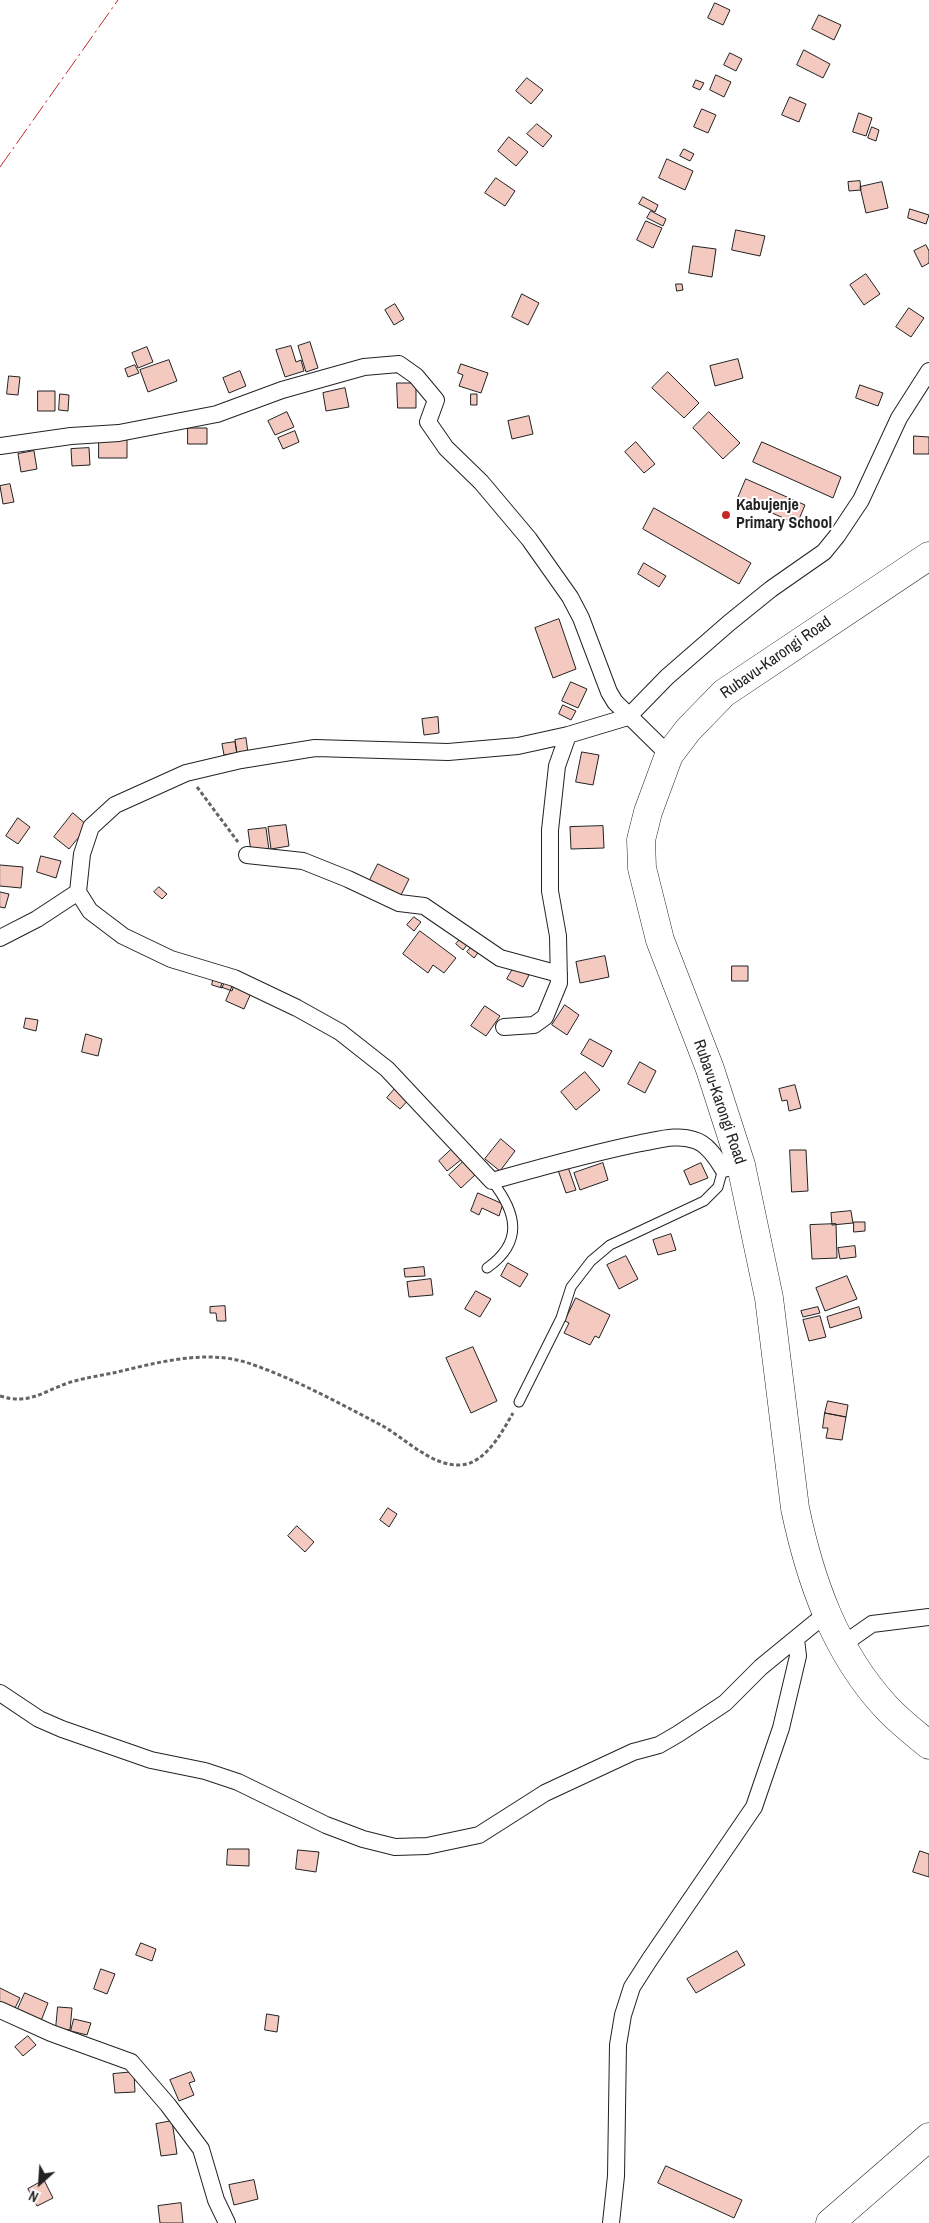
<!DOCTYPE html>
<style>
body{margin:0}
#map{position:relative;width:929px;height:2223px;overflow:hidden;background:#fff;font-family:"Archivo Narrow",sans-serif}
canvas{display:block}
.north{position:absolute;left:15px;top:2158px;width:50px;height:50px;-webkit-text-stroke:4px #fff;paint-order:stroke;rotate:206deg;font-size:14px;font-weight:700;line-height:20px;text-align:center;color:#222}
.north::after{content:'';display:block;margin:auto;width:18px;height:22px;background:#222;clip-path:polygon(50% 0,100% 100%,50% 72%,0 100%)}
</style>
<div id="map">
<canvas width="929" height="2223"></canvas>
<div class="north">N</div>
</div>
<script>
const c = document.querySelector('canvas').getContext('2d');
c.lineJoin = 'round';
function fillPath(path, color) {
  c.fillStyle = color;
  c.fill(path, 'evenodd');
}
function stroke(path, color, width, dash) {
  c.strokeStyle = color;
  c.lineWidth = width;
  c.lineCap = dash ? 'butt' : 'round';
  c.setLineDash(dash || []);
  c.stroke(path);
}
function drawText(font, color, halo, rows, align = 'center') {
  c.font = font + ' "Archivo Narrow",sans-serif';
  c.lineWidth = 4;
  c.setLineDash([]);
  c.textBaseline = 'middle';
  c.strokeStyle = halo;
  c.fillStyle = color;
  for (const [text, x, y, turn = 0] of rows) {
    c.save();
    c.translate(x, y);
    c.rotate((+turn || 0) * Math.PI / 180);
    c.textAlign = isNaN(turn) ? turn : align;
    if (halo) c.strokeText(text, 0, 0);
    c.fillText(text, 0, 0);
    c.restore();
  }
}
const building = new Path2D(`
 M715,3L730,10L723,25L708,18Z
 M819,15L841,25L834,40L812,29Z
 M804,50L830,64L823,78L797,65Z
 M730,53L742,59L736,71L724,65Z
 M716,75L731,82L724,97L710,90Z
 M527,78L543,90L531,104L516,91Z
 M696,80L704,83L700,90L693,87Z
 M790,97L806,104L799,122L782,115Z
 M702,109L716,115L708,133L694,127Z
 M859,113L872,118L866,136L853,132Z
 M537,124L552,136L543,147L527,134Z
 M872,127L879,130L876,141L868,138Z
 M509,137L528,152L516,166L498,151Z
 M684,149L694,154L690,161L680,156Z
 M667,159L693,171L685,190L659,178Z
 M496,178L515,191L505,206L485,193Z
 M860,181L861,190L849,191L848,182Z
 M882,182L888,208L866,213L860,187Z
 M643,197L658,205L655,212L639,204Z
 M910,209L929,215L926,224L908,218Z
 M651,211L666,219L663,226L647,218Z
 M646,221L662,228L653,248L637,240Z
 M736,230L765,236L760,256L732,250Z
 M926,245L929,251V263L922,267L914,251Z
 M693,246L716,249L712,277L689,273Z
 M866,274L880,294L864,305L850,285Z
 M676,284H682L683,290L677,291Z
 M522,294L539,303L528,325L512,317Z
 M395,304L404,319L394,325L385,310Z
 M909,308L924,318L911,337L896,327Z
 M310,342L318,368L306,372L298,346Z
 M291,346L296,362L301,360L304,371L285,377L276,350Z
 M147,347L153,362L138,368L132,353Z
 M738,359L743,378L715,386L710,366Z
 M169,360L177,381L148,392L140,370Z
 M461,364L488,373L481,393L459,386L463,375L458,373Z
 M135,365L139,373L128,377L125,369Z
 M240,371L246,386L229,393L223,378Z
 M668,372L699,403L684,418L652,388Z
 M9,376L20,377L18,395L7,394Z
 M397,383H416V408H398Z
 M860,385L883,393L878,406L856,398Z
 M345,388L349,407L326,411L323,393Z
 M38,391H55V411H38Z
 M60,394L69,395L68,411L59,410Z
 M471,394H477V405H471Z
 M287,412L294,427L275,435L268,421Z
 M709,412L740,443L723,459L693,428Z
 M529,416L533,434L512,439L508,421Z
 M188,428H207V444H188Z
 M295,431L299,442L283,449L278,438Z
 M914,436L929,437V454H914Z
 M99,439H127V458H99Z
 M636,442L655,464L644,473L625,452Z
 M762,442L841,477L833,498L753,462Z
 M89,448L90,465L72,466L71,449Z
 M34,451L37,469L21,472L18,454Z
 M746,479L805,505L797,524L738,498Z
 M10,484L14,502L3,504L0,486Z
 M654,508L751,563L739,584L643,529Z
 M644,563L666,576L659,587L638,574Z
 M559,619L576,669L553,678L535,628Z
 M571,682L587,689L578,708L562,701Z
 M563,705L576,711L571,720L559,714Z
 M438,717L439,733L424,735L422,719Z
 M246,738L248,753L237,755L235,740Z
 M235,742L237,753L224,755L222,744Z
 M582,752L599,755L593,785L576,782Z
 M73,813L88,826L69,849L54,837Z
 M18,818L30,827L18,844L6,836Z
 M286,825L289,846L271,849L268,827Z
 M603,826L604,848L571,849L570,827Z
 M266,828L269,850L251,852L248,830Z
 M41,856L61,861L56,878L37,872Z
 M378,864L409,879L399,899L368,884Z
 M0,865L23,867L21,888L0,886Z
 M159,887L167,894L162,899L154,892Z
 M0,892L9,894L5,908L0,907Z
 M414,917L421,922L414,931L407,925Z
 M420,931L456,958L444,973L433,965L428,973L403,954Z
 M463,936L470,941L463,950L456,944Z
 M474,944L481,949L474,958L467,952Z
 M605,956L609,977L580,983L576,962Z
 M732,966H748V981H732Z
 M514,967L529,975L523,987L507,979Z
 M214,976L225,980L222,988L212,985Z
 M224,979L235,982L232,991L221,987Z
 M233,985L251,993L244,1009L226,1001Z
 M565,1005L579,1015L567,1035L552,1025Z
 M485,1006L500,1016L486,1036L471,1026Z
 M26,1018L38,1020L36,1031L24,1028Z
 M86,1034L102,1039L98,1056L82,1052Z
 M590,1039L612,1051L603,1067L581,1054Z
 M640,1062L656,1071L645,1093L628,1084Z
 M585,1072L600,1090L576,1110L561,1092Z
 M398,1085L411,1097L400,1109L387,1098Z
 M795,1085L801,1108L789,1111L787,1100L782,1101L779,1089Z
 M501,1139L515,1151L500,1171L485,1159Z
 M453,1148L462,1159L447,1171L439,1161Z
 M790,1150H806L808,1191L792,1192Z
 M463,1162L475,1175L461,1188L449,1175Z
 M603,1163L608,1180L580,1190L574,1173Z
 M701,1163L708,1178L690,1185L684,1171Z
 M568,1167L576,1190L566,1193L558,1170Z
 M478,1193L503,1204L499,1216L482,1208L479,1215L471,1211Z
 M851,1211L853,1223L832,1225L831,1213Z
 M854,1222H865V1231L854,1232Z
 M836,1224L837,1258L812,1259L810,1225Z
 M671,1234L676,1250L658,1255L653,1240Z
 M855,1246L856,1257L840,1259L838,1248Z
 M626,1256L638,1279L619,1289L607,1265Z
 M508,1263L528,1274L520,1287L501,1276Z
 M424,1267L425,1276L405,1277L404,1269Z
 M847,1276L857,1299L825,1311L816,1288Z
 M431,1279L433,1295L409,1297L407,1282Z
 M476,1291L491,1299L480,1317L465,1309Z
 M576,1298L610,1315L599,1338L595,1336L590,1345L564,1333L569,1323L565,1321Z
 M225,1306L226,1321H217L216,1313H210V1307Z
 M818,1307L820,1313L803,1317L801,1311Z
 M859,1307L862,1318L830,1328L827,1317Z
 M820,1316L826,1337L809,1341L803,1320Z
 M473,1347L497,1401L471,1413L446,1358Z
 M828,1401L848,1405L846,1417L825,1413Z
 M825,1413L846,1417L842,1440L826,1438L828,1428H823Z
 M388,1508L397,1514L389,1527L380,1520Z
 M297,1526L314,1542L305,1552L288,1536Z
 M228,1849H249V1866L227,1865Z
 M298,1850L319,1852L316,1872L296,1869Z
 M920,1851L929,1854V1877L913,1872Z
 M141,1943L156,1949L152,1961L136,1955Z
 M737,1951L745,1965L696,1993L687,1979Z
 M101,1969L115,1974L107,1994L94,1989Z
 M0,1988L20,1998L13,2012L0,2005Z
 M25,1993L48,2003L41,2021L17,2011Z
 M58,2007L72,2008L70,2030L56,2028Z
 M267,2014L279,2016L277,2032L265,2030Z
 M74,2019L91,2023L87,2035L71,2031Z
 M28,2036L36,2045L23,2056L15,2047Z
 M134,2072L135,2092L115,2093L113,2074Z
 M191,2072L195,2081L189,2083L194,2095L179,2101L170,2080Z
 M172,2121L177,2154L161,2156L156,2124Z
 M666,2166L742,2200L734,2218L658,2183Z
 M44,2180L53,2198L37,2206L28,2189Z
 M254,2180L258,2199L234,2205L229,2185Z
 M181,2203L183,2223H160L158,2206Z`);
fillPath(building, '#f3c9c0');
stroke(building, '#222', 1);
const service = new Path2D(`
 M487,1268C524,1242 517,1213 492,1181
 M519,1402L561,1318L571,1287L591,1261L610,1245L704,1201L718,1187L723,1169`);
const minor = new Path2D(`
 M0,446L71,436L119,433L217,414L282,390L364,367L399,364L416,376L436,400L428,422L446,448L481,482L529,539L570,597L581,618L609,692L615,702L669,755
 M247,855L303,861L348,879L399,903L424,906L500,958L559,974
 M78,892L90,911L123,936L171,959L234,978L297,1008L340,1032L387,1069L492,1181C542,1167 591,1153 641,1143C659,1140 677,1134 694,1140C707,1143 717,1159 723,1169L741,1165
 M0,938L37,919L78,892L82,854L91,827L115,805L186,773L241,760L315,748L448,752L518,746L568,735L628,717L667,677L729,623L771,589L824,552L837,536L861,500L899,418L929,371
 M504,1027L534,1025L545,1017L559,983L558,936L550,891V830L557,766L568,735
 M842,1645L872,1624L929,1617
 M0,1693L39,1719L62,1729L151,1760L205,1771L238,1782L326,1825L363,1839L395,1847L427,1846L479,1835L545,1793L633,1752L659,1745L678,1734L725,1703L761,1667L827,1613
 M0,2010L51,2033L131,2062L168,2105L201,2149L216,2200L227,2223
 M611,2223L616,2176L618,2045L623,2015L632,1987L650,1959L754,1807L781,1728L798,1656L796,1639`);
const trunk = new Path2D(`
 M929,556L724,693L688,730L669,755L648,812L641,840L642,868L660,940L710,1069L741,1165L769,1298L795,1508C810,1580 835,1652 886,1707C899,1721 914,1733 929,1745
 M830,2223L929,2137`);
stroke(service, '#222', 11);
stroke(minor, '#222', 18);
stroke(trunk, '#222', 29);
stroke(new Path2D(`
 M197,787L238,842
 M0,1396C29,1405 42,1392 68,1383C83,1378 98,1376 113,1373C156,1363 207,1348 251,1364C295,1379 339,1403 381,1425C405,1438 432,1467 461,1465C486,1463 502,1432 513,1413`), '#646464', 3, [4, 2.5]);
stroke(service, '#fff', 9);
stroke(minor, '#fff', 16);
stroke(trunk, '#fff', 28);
stroke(new Path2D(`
 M0,167L118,0`), '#c62828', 1, [18, 4, 2.5, 4]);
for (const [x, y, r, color] of [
 [726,515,5,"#c62828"]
]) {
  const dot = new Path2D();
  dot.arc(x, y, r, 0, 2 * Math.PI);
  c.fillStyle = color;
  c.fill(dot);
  stroke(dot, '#fff', 2);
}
drawText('bold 16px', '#222', '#fff', [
 ["Kabujenje",736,506],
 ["Primary School",736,524]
], 'left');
drawText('16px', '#222', '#fff', [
 ["Rubavu-Karongi Road",776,658,-35],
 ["Rubavu-Karongi Road",719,1102,71]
]);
</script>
